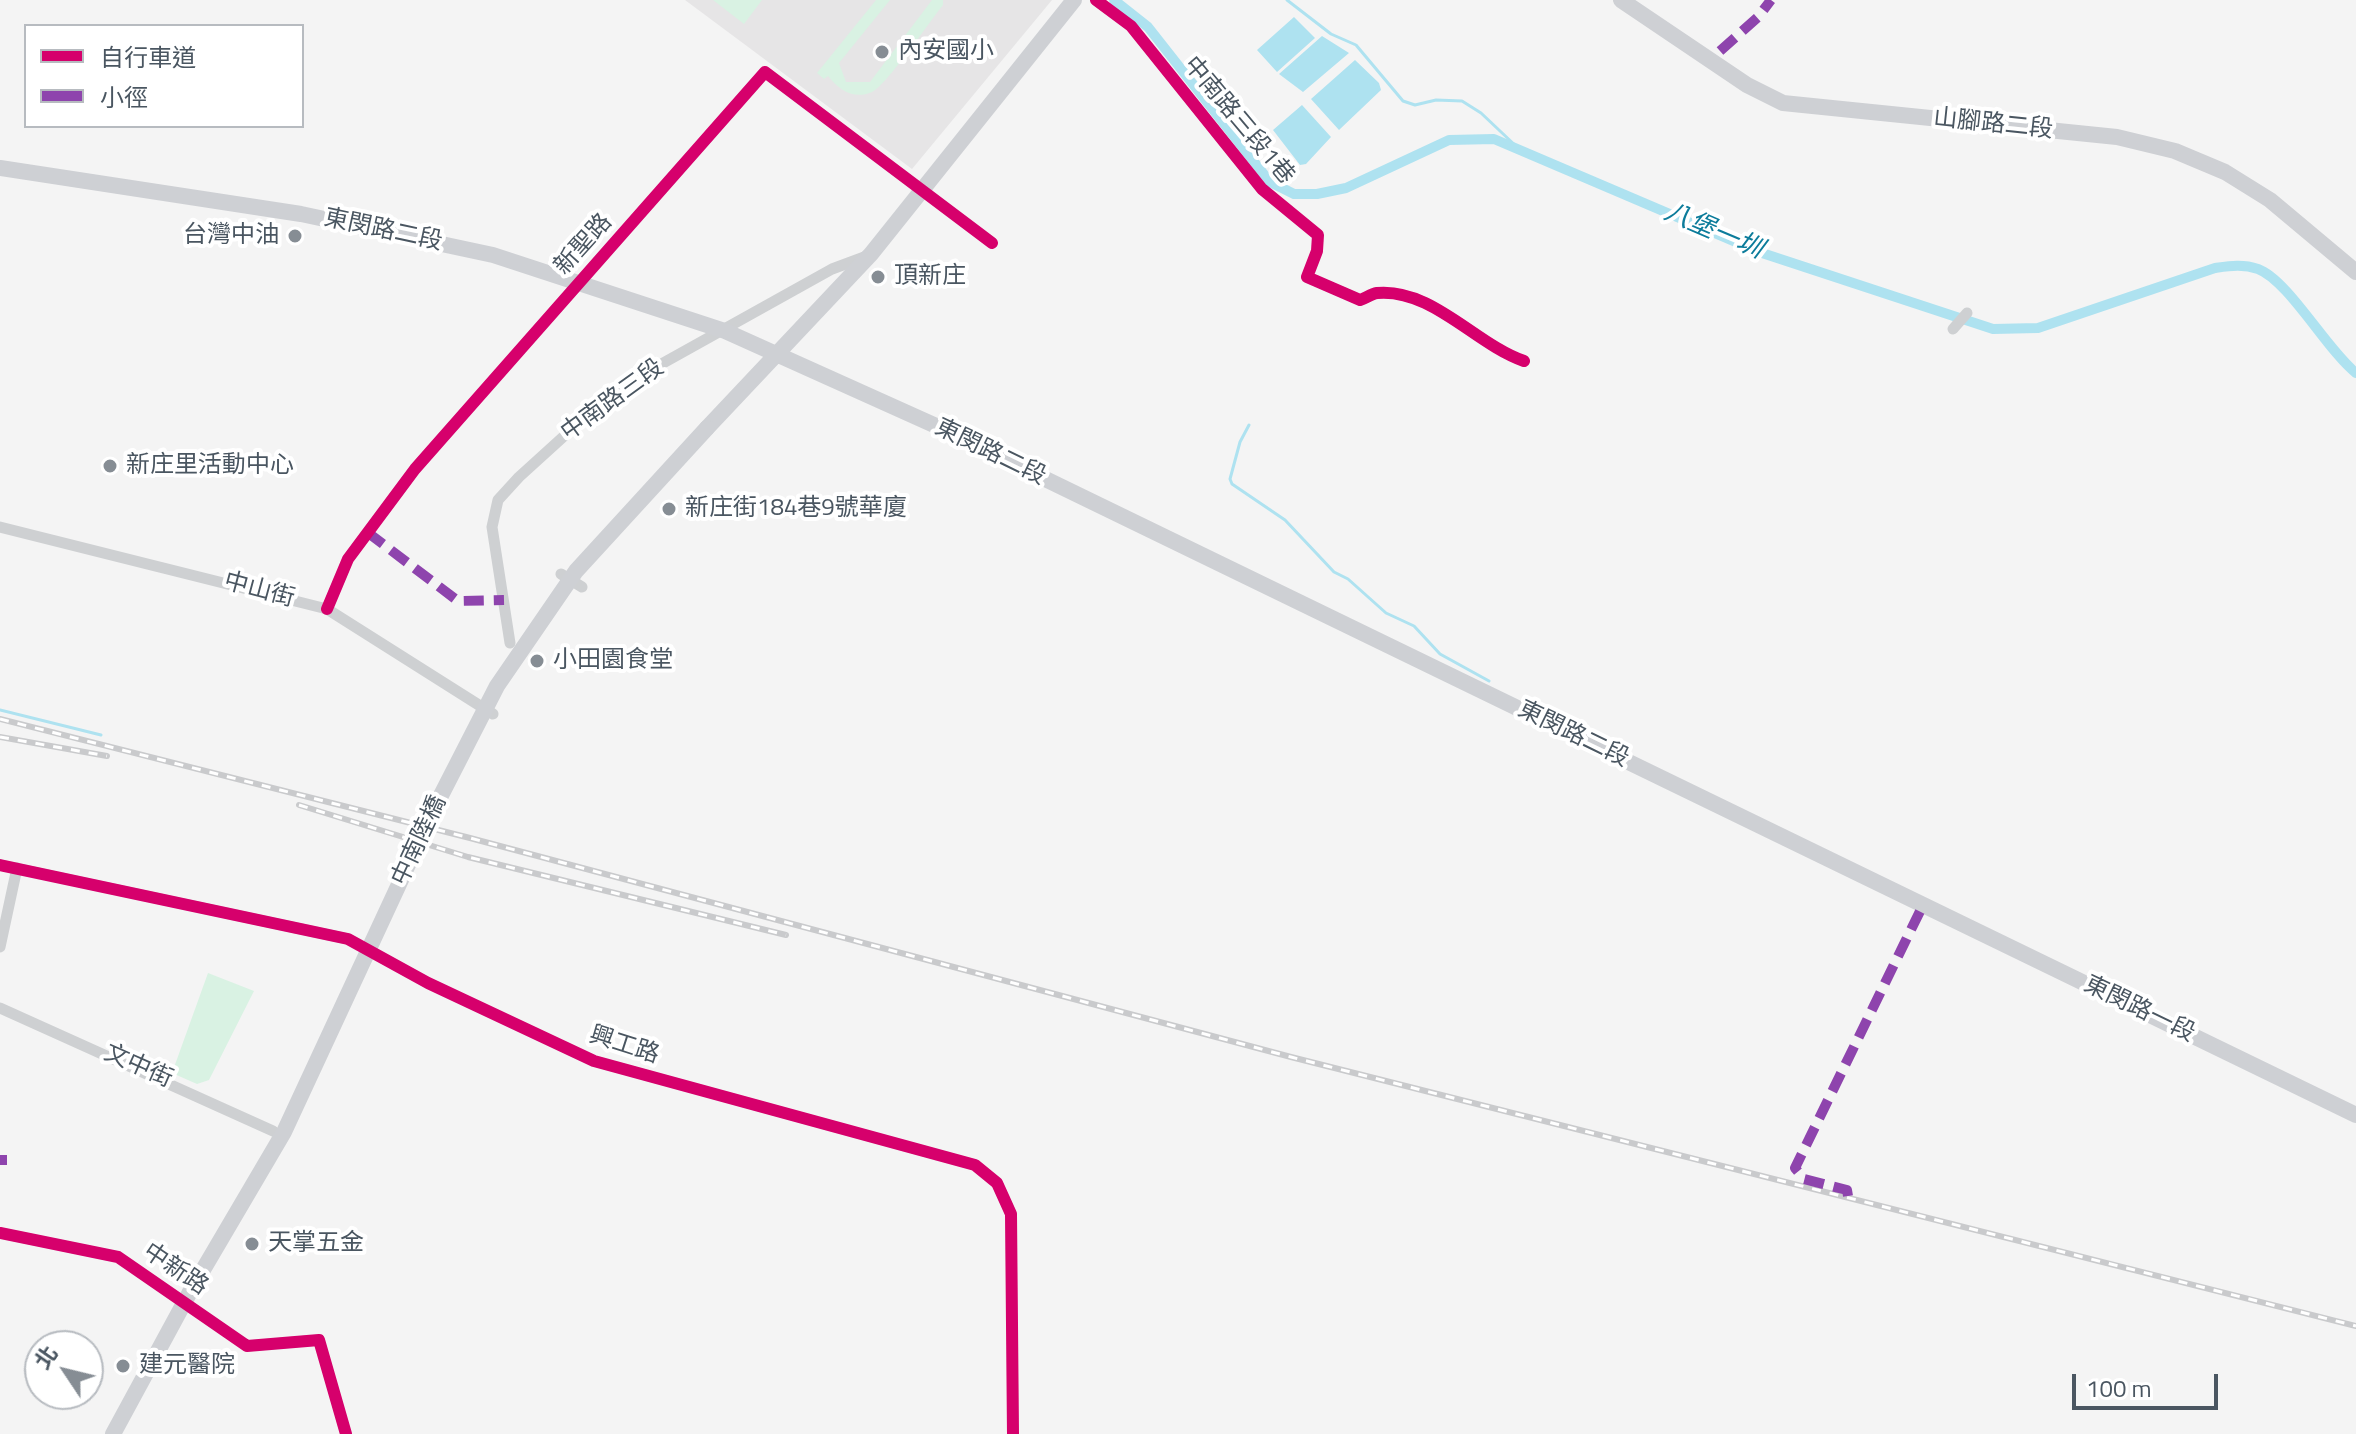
<!DOCTYPE html>
<meta charset="utf-8">
<style>
body{margin:0}
#map{position:relative;width:2356px;height:1434px;overflow:hidden;background:#f4f4f4;font-family:"Titillium Web","Noto Sans TC",sans-serif}
canvas{display:block}
.legend{position:absolute;left:24px;top:24px;width:280px;height:104px;box-sizing:border-box;background:#fff;border:2px solid #b7bbc0;margin:0;padding:10px 14px;list-style:none;font-size:24px;color:#4a5661}
.legend li{display:flex;align-items:center;gap:16px;height:40px}
.legend b{width:40px;border:2px solid #b7bbc0}
.north{position:absolute;left:24px;top:1330px;width:80px;height:80px;box-sizing:border-box;background:#fff;border:2px solid #b7bbc0;border-radius:50%;rotate:305deg;font-size:22px;font-weight:700;line-height:32px;text-align:center;color:#4a5661}
.north::after{content:'';display:block;margin:auto;width:28px;height:36px;background:#868d94;clip-path:polygon(50% 0,100% 100%,50% 72%,0 100%)}
.scale{position:absolute;left:2072px;top:1374px;width:146px;height:36px;box-sizing:border-box;border:4px solid #4a5661;border-top:0;padding-left:10px;font-size:24px;line-height:28px;white-space:nowrap;color:#4a5661;-webkit-text-stroke:6px #fff;paint-order:stroke}
</style>
<div id="map">
<canvas width="2356" height="1434"></canvas>
<ul class="legend">
<li><b style="height:10px;background:#d6006c"></b>自行車道</li>
<li><b style="height:10px;background:#8e44ad"></b>小徑</li>
</ul>
<div class="north">北</div>
<div class="scale">100 m</div>
</div>
<script>
const c = document.querySelector('canvas').getContext('2d');
c.lineJoin = 'round';
function fillPath(path, color) {
  c.fillStyle = color;
  c.fill(path, 'evenodd');
}
function stroke(path, color, width, dash) {
  c.strokeStyle = color;
  c.lineWidth = width;
  c.lineCap = dash ? 'butt' : 'round';
  c.setLineDash(dash || []);
  c.stroke(path);
}
function drawText(font, color, halo, rows, align = 'center') {
  c.font = font + ' "Titillium Web","Noto Sans TC",sans-serif';
  c.lineWidth = 8;
  c.setLineDash([]);
  c.textBaseline = 'middle';
  c.strokeStyle = halo;
  c.fillStyle = color;
  for (const [text, x, y, turn = 0] of rows) {
    c.save();
    c.translate(x, y);
    c.rotate((+turn || 0) * Math.PI / 180);
    c.textAlign = isNaN(turn) ? turn : align;
    if (halo) c.strokeText(text, 0, 0);
    c.fillText(text, 0, 0);
    c.restore();
  }
}
fillPath(new Path2D(`
 M685,0H1052L912,169Z`), '#e6e5e6');
fillPath(new Path2D(`
 M713,0H762L744,24Z
 M876,0H890L839,63L846,82H870L932,0H943V5C930,21 886,86 872,92C854,100 839,90 828,76L824,79L817,73Z
 M208,973L254,991L209,1080L197,1084L172,1073Z`), '#d9f2e3');
fillPath(new Path2D(`
 M1294,17L1315,38L1277,72L1257,50Z
 M1322,36L1349,53L1303,92L1279,74Z
 M1355,60L1379,83L1381,90L1339,130L1311,99Z
 M1302,105L1331,137L1306,164L1300,165L1273,130Z`), '#aee2f0');
stroke(new Path2D(`
 M1287,0L1331,34L1356,45L1403,101L1415,105L1436,100L1462,101L1481,113L1518,148
 M1249,425L1240,442L1230,479L1232,484L1285,520L1334,572L1348,579L1386,613L1414,626L1440,654L1489,681
 M0,710L101,735`), '#aee2f0', 3);
stroke(new Path2D(`
 M1114,0L1148,27L1270,182L1294,194H1317L1346,188L1449,140L1494,139L1759,252L1993,329L2038,328L2215,268C2230,266 2243,264 2258,269C2288,280 2327,350 2356,373`), '#aee2f0', 10);
stroke(new Path2D(`
 M1096,0L1131,26L1262,189L1318,235L1317,251L1307,277L1360,300C1366,298 1371,294 1377,293C1432,288 1475,344 1524,361
 M1953,329L1967,313
 M0,527L327,609L493,714
 M561,574L582,587
 M327,609L348,559L415,469L765,72L992,243
 M510,643L492,527L498,500L519,477L584,418L656,367L832,269L867,256
 M0,865L348,939L428,983L594,1061L975,1165L997,1183L1011,1214L1013,1434
 M0,947L17,868
 M0,1008L273,1131
 M0,1233L118,1257L247,1346L319,1340L346,1434`), '#ced0d2', 11);
stroke(new Path2D(`
 M1621,0L1747,85L1783,103L2117,137L2175,151L2225,172L2270,200L2356,272
 M0,168L301,214L493,255L725,331L934,425L2356,1115
 M707,428L871,254L1074,0
 M113,1434L190,1292`), '#ced0d4', 16);
const rail = new Path2D(`
 M0,719L470,838L1291,1057L2356,1326
 M0,737L107,756
 M299,805L468,857L786,935`);
stroke(rail, '#c9cacc', 6);
stroke(rail, '#fff', 3, [9]);
stroke(new Path2D(`
 M190,1292L284,1132L433,811L497,686L576,571L707,428`), '#ced0d4', 16);
stroke(new Path2D(`
 M1720,51L1758,17L1771,0
 M367,532L458,601L504,600
 M0,1160H7
 M1848,1196L1847,1190L1804,1179L1795,1168L1923,905`), '#8e44ad', 10, [20, 10]);
stroke(new Path2D(`
 M1096,0L1131,26L1262,189L1318,235L1317,251L1307,277L1360,300C1366,298 1371,294 1377,293C1432,288 1475,344 1524,361
 M327,609L348,559L415,469L765,72L992,243
 M0,865L348,939L428,983L594,1061L975,1165L997,1183L1011,1214L1013,1434
 M0,1233L118,1257L247,1346L319,1340L346,1434`), '#d6006c', 12);
for (const [x, y, r, color] of [
 [882,52,8,"#868d94"],
 [295,236,8,"#868d94"],
 [878,277,8,"#868d94"],
 [110,466,8,"#868d94"],
 [669,509,8,"#868d94"],
 [537,661,8,"#868d94"],
 [252,1244,8,"#868d94"],
 [123,1366,8,"#868d94"]
]) {
  const dot = new Path2D();
  dot.arc(x, y, r, 0, 2 * Math.PI);
  c.fillStyle = color;
  c.fill(dot);
  stroke(dot, '#fff', 3);
}
drawText('24px', '#4a5661', '#fff', [
 ["內安國小",898,52],
 ["台灣中油",279,236,"right"],
 ["頂新庄",894,277],
 ["新庄里活動中心",126,466],
 ["新庄街184巷9號華廈",685,509],
 ["小田園食堂",553,661],
 ["天掌五金",268,1244],
 ["建元醫院",139,1366]
], 'left');
drawText('24px', '#4a5661', '#fff', [
 ["中南路三段1巷",1238,121,50],
 ["山腳路二段",1993,125,6],
 ["東閔路二段",383,231,12],
 ["新聖路",584,245,-48],
 ["中南路三段",613,401,-36],
 ["東閔路二段",990,453,26],
 ["中山街",259,591,15],
 ["東閔路二段",1573,735,26],
 ["中南陸橋",420,841,-65],
 ["東閔路一段",2139,1010,26],
 ["興工路",624,1046,18],
 ["文中街",138,1067,24],
 ["中新路",175,1270,34]
]);
drawText('italic 26px', '#0c7c9b', '#fff', [
 ["八堡一圳",1713,232,23]
]);
</script>
